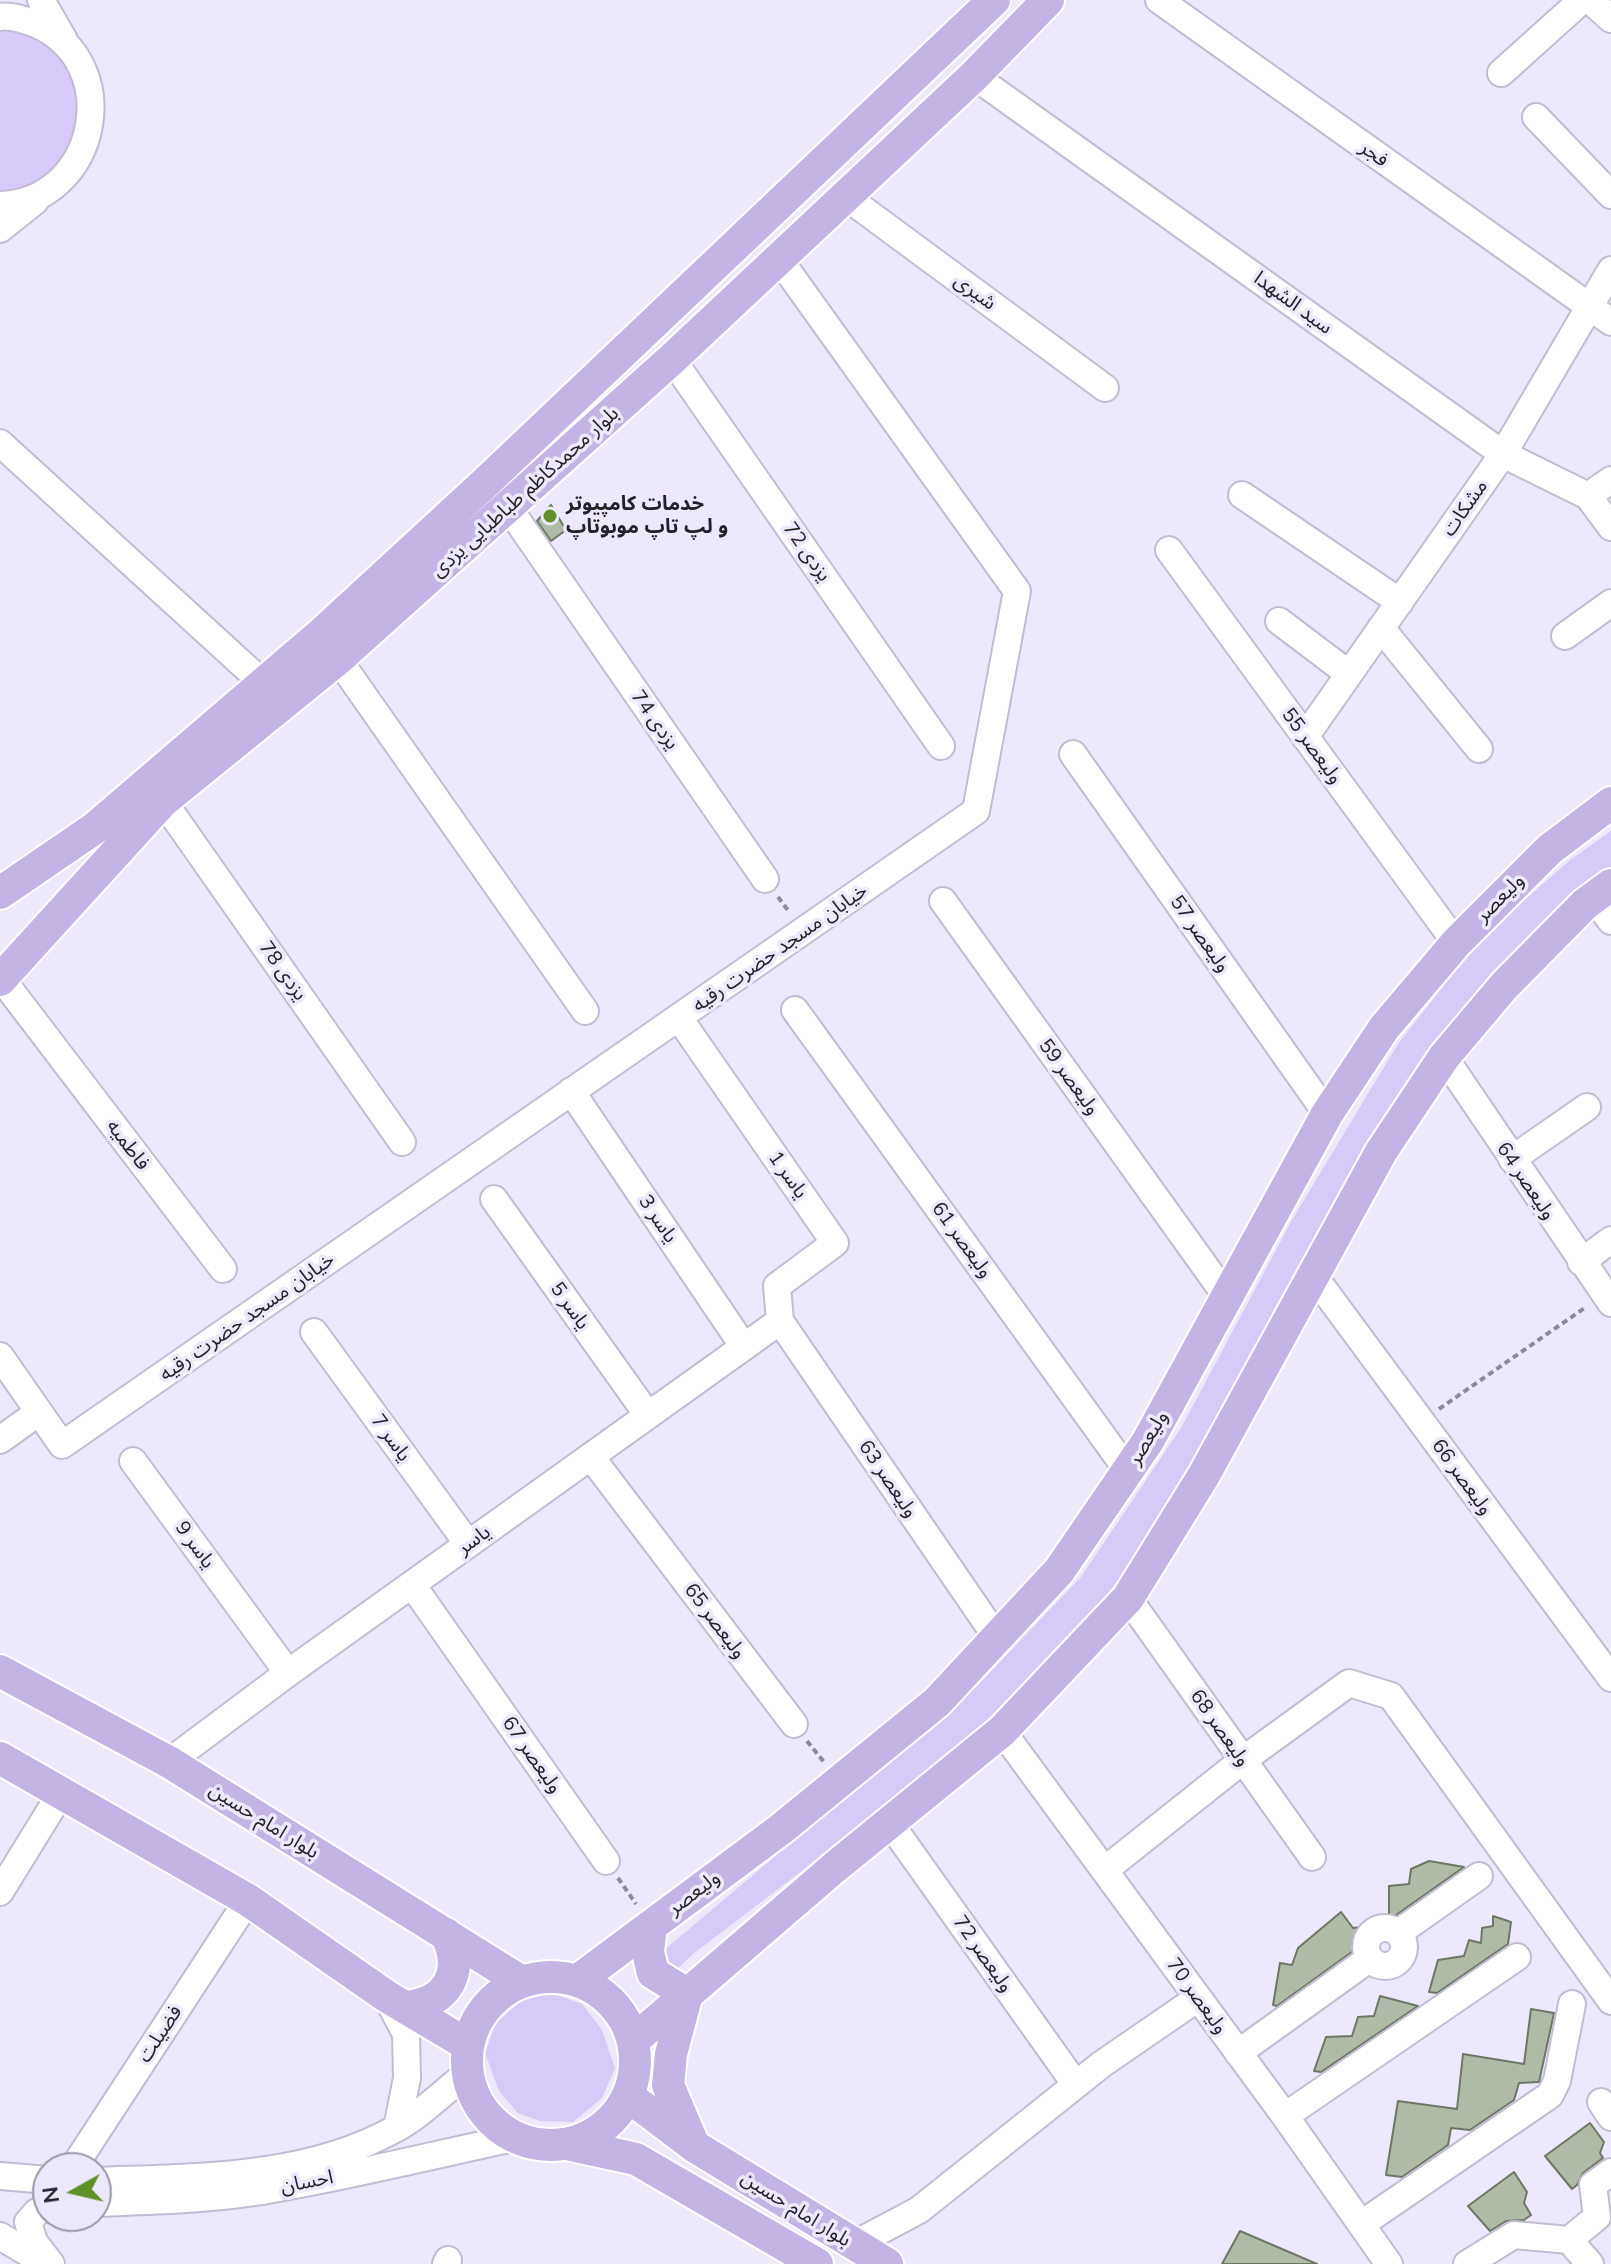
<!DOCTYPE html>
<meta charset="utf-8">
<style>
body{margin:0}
#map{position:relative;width:1611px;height:2264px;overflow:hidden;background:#ede8fb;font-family:Mulish,sans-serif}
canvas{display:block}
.north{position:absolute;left:32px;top:2152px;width:80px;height:80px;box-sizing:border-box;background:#ede8fb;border:2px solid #9c98a7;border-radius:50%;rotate:262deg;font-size:22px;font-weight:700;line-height:32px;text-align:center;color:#23212a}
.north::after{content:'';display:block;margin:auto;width:28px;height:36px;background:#5f9128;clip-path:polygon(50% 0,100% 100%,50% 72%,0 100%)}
</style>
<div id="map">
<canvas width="1611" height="2264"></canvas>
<div class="north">N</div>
</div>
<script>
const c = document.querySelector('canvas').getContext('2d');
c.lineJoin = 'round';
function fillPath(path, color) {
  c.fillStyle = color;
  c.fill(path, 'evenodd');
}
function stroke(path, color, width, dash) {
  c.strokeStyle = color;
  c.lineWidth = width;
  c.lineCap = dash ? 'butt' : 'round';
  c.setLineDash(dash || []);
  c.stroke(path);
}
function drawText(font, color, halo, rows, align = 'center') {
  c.font = font + ' Mulish,"Noto Sans Arabic",sans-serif';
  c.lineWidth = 7;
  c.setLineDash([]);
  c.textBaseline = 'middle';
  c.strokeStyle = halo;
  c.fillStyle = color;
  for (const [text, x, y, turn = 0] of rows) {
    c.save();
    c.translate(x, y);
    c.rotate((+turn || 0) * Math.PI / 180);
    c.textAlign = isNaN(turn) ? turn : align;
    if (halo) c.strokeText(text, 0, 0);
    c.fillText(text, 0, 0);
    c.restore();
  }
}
fillPath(new Path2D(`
 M0,25L49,41L73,72L82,120L69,156L45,178L28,190L0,196Z
 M1611,831V870L1536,931L1183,1486L1104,1600L991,1720L905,1792L693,1954L674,1972L665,1966L663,1951L977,1686L1081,1577L1181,1428L1292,1220L1398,1044L1480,939L1569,861Z
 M551,1993L582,2004L602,2030L615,2068L602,2098L573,2122L540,2121L518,2113L499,2091L485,2053L496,2023L521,2001Z`), '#d7caf9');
const building = new Path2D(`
 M551,505L566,530L551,541L537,521Z
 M1429,1861L1464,1867L1389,1920V1886L1409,1884L1411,1869Z
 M1341,1912L1353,1928L1370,1926L1368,1943L1360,1946L1277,2006L1273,2005L1280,1963L1292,1965L1298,1948Z
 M1493,1916L1511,1922L1508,1944L1437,1993L1429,1992L1438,1960L1464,1956L1469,1940L1481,1943L1482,1928L1493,1926Z
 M1380,1996L1418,2006L1321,2072L1314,2071L1326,2037L1352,2036L1358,2017L1374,2016Z
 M1531,2009L1554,2013L1539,2082L1519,2083L1514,2100L1470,2130L1451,2128L1448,2145L1402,2177L1386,2175L1398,2101L1457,2109L1463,2054L1524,2064Z
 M1590,2123L1604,2142L1600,2153L1603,2158L1583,2173L1577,2185L1572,2189L1545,2156Z
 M1514,2172L1527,2192L1524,2203L1531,2215L1524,2220L1506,2221L1490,2231L1468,2206Z
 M1240,2231L1317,2264H1222Z`);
fillPath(building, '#afbba6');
stroke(building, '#6c7864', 2);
const minor = new Path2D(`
 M41,0L64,40
 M1159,0L1611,322
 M1590,0L1611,19
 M0,17C12,15 25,20 36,24C126,63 98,202 0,205
 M1501,73L1582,0
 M974,76L1503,454L1588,496L1611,527
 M1536,117L1611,195
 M845,196L1105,388
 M0,229L35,201
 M672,359L941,746
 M0,443L264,684
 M1242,495L1400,602
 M1588,496L1611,480
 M508,507L765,879
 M1169,550L1456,943
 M1279,621L1349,674
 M1381,628L1479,749
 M1565,636L1611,603
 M338,659L585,1011
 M1305,737L1503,454L1611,270
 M1073,754L1327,1114
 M163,801L402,1142
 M1594,898L1611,921
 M943,901L1227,1297
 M1,978L223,1269
 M795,1010L1128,1471
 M679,1018L835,1243L777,1286L780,1321L997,1638
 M1444,1057L1611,1303
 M571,1091L744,1347
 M1512,1159L1587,1107
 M494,1199L647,1414
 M1581,1262L1611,1240
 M1313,1275L1611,1678
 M314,1332L468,1544
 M0,1356L62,1445L976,811L1017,591L779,259
 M0,1440L39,1412
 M591,1457L794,1724
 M133,1461L288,1673
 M413,1586L606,1861
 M1128,1598L1312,1857
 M1002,1731L1285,2116L1389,2264
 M169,1762L288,1673L780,1321
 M889,1822L1076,2085
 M1106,1869L1243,1760L1349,1683L1391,1696L1611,2001
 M0,1892L61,1793
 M1366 1947a19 19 0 1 1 38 0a19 19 0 1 1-38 0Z
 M1398,1933L1479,1876
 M386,1996L406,2034L407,2078L397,2128
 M1238,2053L1369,1959
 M1601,2102L1611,2117
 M1285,2116L1517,1957
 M73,2168L248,1900
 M0,2176L48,2180
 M96,2181C196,2177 305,2179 395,2129C421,2115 444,2091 468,2073
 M96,2203C149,2201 203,2200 255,2192C342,2178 428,2156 514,2138
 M48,2207L37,2212L28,2222L34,2242L51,2264
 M1363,2223L1550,2095L1557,2081L1572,2004
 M0,2236L45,2263
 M1569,2240L1597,2217L1593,2185L1611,2172
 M853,2245L919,2210L1102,2064L1198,1998
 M446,2264L448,2260
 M1467,2264L1514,2235L1569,2240L1590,2264`);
const major = new Path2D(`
 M0,893L95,828L320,635L484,484L994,0
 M0,980L163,801L338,659L672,359L974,76L1048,0
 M0,1671L169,1762L522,1982
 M0,1758L248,1900L386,1996L468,2045
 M651,1926L648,1952L653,1973L687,1994L671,2054L668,2085L694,2146
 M467 2061a84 84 0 1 1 168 0a84 84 0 1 1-168 0Z
 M577,1981L781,1829L937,1702L1059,1571L1148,1441L1327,1114L1384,1028L1456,943L1550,849L1611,803
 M407,2007C448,2002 465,1972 446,1934
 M633,2041L835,1867L1002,1731L1128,1598L1204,1475L1381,1152L1444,1057L1504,986L1585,904L1611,885
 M628,2096L694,2146L887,2264
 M567,2144L636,2159L817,2264`);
stroke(minor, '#c2bcd3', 30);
stroke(major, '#fff', 36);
stroke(new Path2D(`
 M778,897L790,913
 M1439,1409L1586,1307
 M807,1741L824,1762
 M618,1878L636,1904`), '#8d8a98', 4, [6, 4]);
stroke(minor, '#fff', 26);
stroke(major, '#c3b4e5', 32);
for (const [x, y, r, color] of [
 [550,516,8,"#5f9128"]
]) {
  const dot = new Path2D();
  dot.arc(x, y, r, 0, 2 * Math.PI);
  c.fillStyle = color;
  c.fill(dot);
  stroke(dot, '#ede8fb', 3);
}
drawText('20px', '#23212a', '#ede8fb', [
 ["فجر",1374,154,36],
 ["شیری",975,292,36],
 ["سید الشهدا",1293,303,36],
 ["بلوار محمدکاظم طباطبایی یزدی",525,492,-42],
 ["مشکات",1465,508,-55],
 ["یزدی 72",807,552,55],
 ["یزدی 74",655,720,55],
 ["ولیعصر 55",1312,746,54],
 ["ولیعصر",1500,898,-45],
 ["ولیعصر 57",1200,934,55],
 ["خیابان مسجد حضرت رقیه",780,948,-35],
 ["یزدی 78",283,971,55],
 ["ولیعصر 59",1069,1077,54],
 ["فاطمیه",128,1145,53],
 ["یاسر 1",788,1175,55],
 ["ولیعصر 64",1526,1181,56],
 ["یاسر 3",658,1219,56],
 ["ولیعصر 61",962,1240,54],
 ["یاسر 5",570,1306,55],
 ["خیابان مسجد حضرت رقیه",247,1317,-35],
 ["یاسر 7",391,1438,54],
 ["ولیعصر",1148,1438,-59],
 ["ولیعصر 66",1462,1477,54],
 ["ولیعصر 63",888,1479,56],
 ["یاسر",474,1540,-36],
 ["یاسر 9",195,1545,54],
 ["ولیعصر 65",715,1621,53],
 ["ولیعصر 68",1220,1728,55],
 ["ولیعصر 67",532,1755,55],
 ["بلوار امام حسین",264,1821,32],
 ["ولیعصر",694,1893,-37],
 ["ولیعصر 72",983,1954,55],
 ["ولیعصر 70",1197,1996,54],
 ["فضیلت",160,2034,-57],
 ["احسان",307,2182,-11],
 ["بلوار امام حسین",796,2209,32]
]);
drawText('bold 20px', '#23212a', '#ede8fb', [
 ["خدمات کامپیوتر",566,504],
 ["و لپ تاپ موبوتاپ",566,527]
], 'left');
</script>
